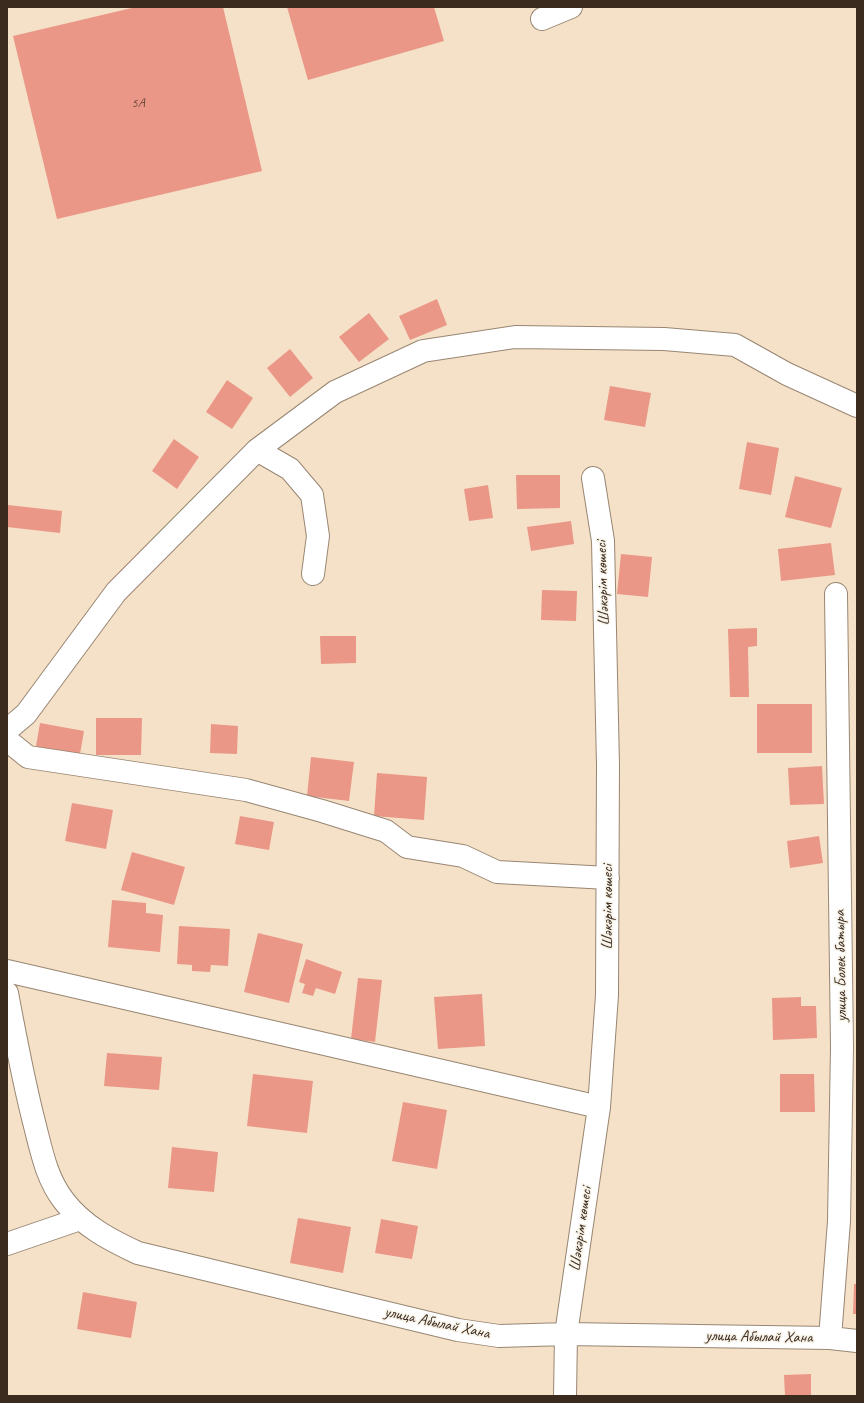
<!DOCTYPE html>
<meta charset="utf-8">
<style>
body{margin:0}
#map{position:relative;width:864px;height:1403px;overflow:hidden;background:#f5e1c8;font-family:Caveat,sans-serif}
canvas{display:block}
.frame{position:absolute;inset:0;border:8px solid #3b2a1e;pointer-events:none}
</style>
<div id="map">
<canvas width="864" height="1403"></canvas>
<div class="frame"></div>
</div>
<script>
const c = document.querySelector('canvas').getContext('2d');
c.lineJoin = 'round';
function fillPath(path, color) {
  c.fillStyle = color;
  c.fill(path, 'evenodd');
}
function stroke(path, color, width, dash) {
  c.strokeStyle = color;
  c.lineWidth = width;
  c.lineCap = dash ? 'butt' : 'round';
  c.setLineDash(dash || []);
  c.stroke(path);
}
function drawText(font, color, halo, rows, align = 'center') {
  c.font = font + ' Caveat,sans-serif';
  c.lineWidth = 3;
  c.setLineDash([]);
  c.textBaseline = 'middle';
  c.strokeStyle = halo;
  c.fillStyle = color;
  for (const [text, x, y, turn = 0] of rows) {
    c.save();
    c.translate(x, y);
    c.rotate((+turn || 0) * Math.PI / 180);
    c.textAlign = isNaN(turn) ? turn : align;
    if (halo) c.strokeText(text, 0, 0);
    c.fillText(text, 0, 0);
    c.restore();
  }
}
fillPath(new Path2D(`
 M136,7H223L262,171L57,219L13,36Z
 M287,7H434L444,41L308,80Z
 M437,299L447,325L410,340L399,316Z
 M369,313L389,339L359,362L339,337Z
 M290,349L313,378L290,397L267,368Z
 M227,380L253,398L232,429L206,412Z
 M610,386L651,393L645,427L604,420Z
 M174,439L199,457L177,489L152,471Z
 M747,442L779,448L771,495L739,489Z
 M516,475H560V508L517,509Z
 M795,476L842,488L831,528L785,517Z
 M488,485L493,518L469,521L464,489Z
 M8,505L62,511L60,533L7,527Z
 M571,521L574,544L531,551L527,527Z
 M831,543L835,575L781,581L778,549Z
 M621,554L652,557L648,597L617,594Z
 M542,590L577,591L576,621L541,620Z
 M757,628V646L748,647L749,697H730L728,629Z
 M320,636H356V663L321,664Z
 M757,704H812V753H757Z
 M96,718H142L141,755H96Z
 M40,723L84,731L79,760L35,752Z
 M211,724L238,726L237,754L210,753Z
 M311,757L354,762L349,801L307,796Z
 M822,766L824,804L790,805L788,768Z
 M377,773L427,777L424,820L374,816Z
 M72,803L113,810L106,849L65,841Z
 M240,816L274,822L269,850L235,844Z
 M819,836L823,863L790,868L787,841Z
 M132,852L185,867L174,905L121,890Z
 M112,900L146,903V913L163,915L160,952L108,947Z
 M179,926L230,929L228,966L211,965L210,972L192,971V965L177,964Z
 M258,933L303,944L289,1003L244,992Z
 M306,959L342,972L335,994L316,988L313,996L302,993L305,984L299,982Z
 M358,978L382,980L375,1042L351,1039Z
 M482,994L485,1046L438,1049L434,997Z
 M801,997V1006H816L817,1038L773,1040L772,998Z
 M107,1053L162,1057L159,1090L104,1086Z
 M253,1074L313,1081L307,1133L247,1126Z
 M780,1074H814L815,1112H780Z
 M403,1102L447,1110L437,1169L392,1161Z
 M172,1147L218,1152L214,1192L168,1188Z
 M298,1218L351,1227L343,1273L290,1263Z
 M381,1219L418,1226L412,1259L375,1253Z
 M854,1284H857V1314H853Z
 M83,1292L137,1302L131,1338L77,1329Z
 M811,1374V1396H785L784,1375Z`), '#ea9787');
const minor = new Path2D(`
 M542,19L571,7
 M257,450L290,469L312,495L318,536L313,574
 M7,730L26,714L116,592L257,450L335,392L423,351L515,337L664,339L735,345L787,374L857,406
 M7,740L28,757L246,790L322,811L386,831L407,847L463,856L497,872L608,878
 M7,971L599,1107
 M7,993C15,1036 23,1079 34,1122C41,1149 46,1178 64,1201C83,1226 110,1240 138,1253L458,1330L499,1336L566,1334L830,1338L857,1341
 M7,1244L80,1219
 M830,1338L839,1221L842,1047L836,594
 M565,1396L566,1334L599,1107L607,995L608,765L603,541L593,478`);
stroke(minor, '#988673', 24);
stroke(minor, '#fff', 22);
drawText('14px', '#674538', null, [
 ["5А",138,103]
]);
drawText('16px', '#3b2a1e', '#f7f3e8', [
 ["Шәкәрім көшесі",603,583,-92],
 ["Шәкәрім көшесі",608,907,-90],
 ["улица Болек батыра",841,966,-91],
 ["Шәкәрім көшесі",581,1229,-82],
 ["улица Абылай Хана",437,1323,12],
 ["улица Абылай Хана",759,1337,1]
]);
</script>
